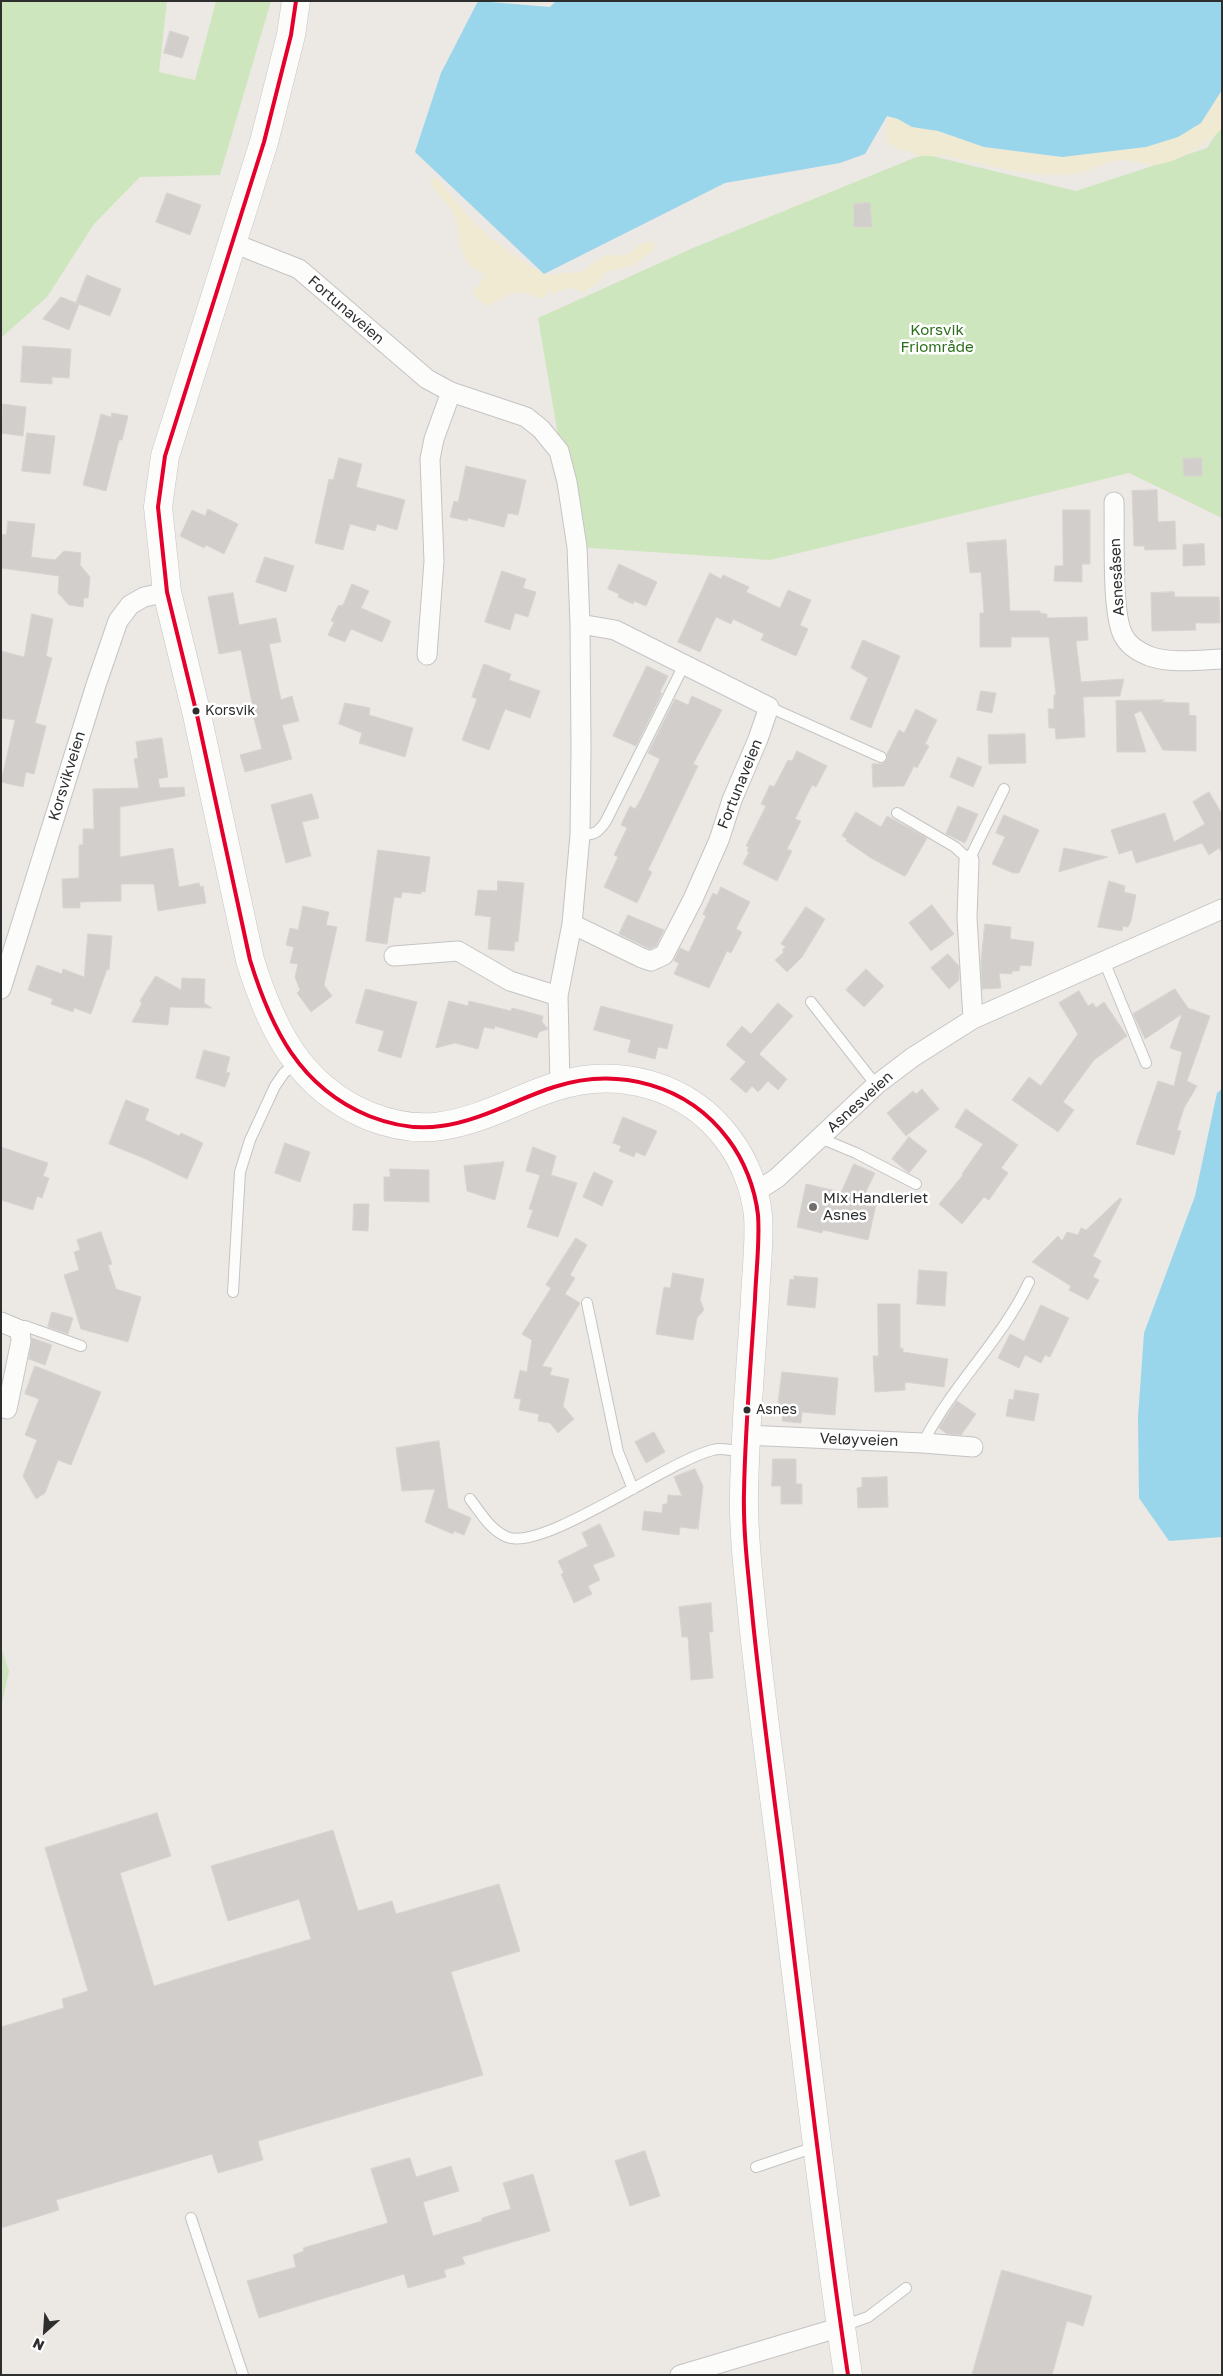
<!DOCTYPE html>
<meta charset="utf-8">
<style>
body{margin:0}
#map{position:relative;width:1223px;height:2376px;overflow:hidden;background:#ece8e4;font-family:"Golos Text",sans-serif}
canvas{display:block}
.frame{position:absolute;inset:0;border:2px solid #2e2e2e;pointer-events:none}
.north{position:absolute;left:20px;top:2306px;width:50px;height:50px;-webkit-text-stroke:4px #fff;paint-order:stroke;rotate:206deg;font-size:14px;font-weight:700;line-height:20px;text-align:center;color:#2e2e2e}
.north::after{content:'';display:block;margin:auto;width:18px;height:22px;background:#2e2e2e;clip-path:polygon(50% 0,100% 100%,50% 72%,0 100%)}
</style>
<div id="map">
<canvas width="1223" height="2376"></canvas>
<div class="frame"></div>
<div class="north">N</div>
</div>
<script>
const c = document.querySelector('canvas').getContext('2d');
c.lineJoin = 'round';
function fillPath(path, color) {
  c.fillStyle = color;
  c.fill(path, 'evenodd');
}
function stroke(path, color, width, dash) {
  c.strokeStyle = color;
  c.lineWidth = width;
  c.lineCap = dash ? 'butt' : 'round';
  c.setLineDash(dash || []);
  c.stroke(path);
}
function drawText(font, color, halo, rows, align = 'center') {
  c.font = font + ' "Golos Text",sans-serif';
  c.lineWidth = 5;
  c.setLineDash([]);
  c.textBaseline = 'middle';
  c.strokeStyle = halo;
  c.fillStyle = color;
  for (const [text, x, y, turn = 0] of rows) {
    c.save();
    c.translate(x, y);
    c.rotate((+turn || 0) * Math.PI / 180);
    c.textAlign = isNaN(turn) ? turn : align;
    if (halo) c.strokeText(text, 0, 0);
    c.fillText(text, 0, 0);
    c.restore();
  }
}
fillPath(new Path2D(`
 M1,1H167L159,72L195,80L216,1H271L220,175L140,177L94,224L47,297L1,338Z
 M1222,125V518L1129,473L770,560L577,547L538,318L693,248L924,154L1076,191L1207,148Z
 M1,1647L9,1671L1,1708Z`), '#cee6be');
fillPath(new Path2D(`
 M1222,90V129C1204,145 1180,162 1155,165C1145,166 1133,159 1121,160C1104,161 1091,172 1074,174C1029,179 986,164 942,155C933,158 926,154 917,157L911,151H903L887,143V116L898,119L912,127L938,131L984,147L1062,157L1146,147L1201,123Z
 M430,178L438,180L471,219L493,240L533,268L553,276L564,272L580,273L603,256L630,254L640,244L654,241L655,249L634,265L605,272L601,280L583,293C572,286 565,287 554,295L549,290L546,296L538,299C514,284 507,298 487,306L480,302L472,290L479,286L485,274C453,261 464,239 453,213C448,200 433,193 430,178Z`), '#f0ead3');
fillPath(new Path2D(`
 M478,1L550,7L556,1H1222V90L1201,123L1178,137L1146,147L1062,157L984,147L938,131L912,127L898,119L887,116L865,154L840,163L725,183L544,274L415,152L441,73Z
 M1222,1089V1537L1169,1541L1139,1498L1138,1417L1144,1333L1195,1196L1217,1093Z`), '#99d6ec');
const building = new Path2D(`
 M170,31L189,37L182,58L164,53Z
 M167,193L201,205L190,235L156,222Z
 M870,203L872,227H854V204Z
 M87,275L121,289L110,316L76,303Z
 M61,297L79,304L69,330L43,319Z
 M23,346L71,349L69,378L52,377V384L21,382Z
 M3,404L26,407L23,436L1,433Z
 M112,413L128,416L122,440H119L106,491L83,485L101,414L111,417Z
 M27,433L55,436L50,474L22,471Z
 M339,458L362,464L356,487L405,500L397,530L377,524L375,531L350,524L343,550L315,543L329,479L333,480Z
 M1202,458V476H1184L1183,459Z
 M466,466L526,480L518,515L508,513L504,527L468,518L467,521L450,517L454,501L458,502Z
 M1157,490L1158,522L1175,521L1176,549L1145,550L1144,546H1134L1132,491Z
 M208,509L238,524L224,554L206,545L204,548L180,536L192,510L205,516Z
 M1063,510H1090V564H1082V582L1054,581L1055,566H1063Z
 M8,521L35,524L31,557L55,560L64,551L81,553L80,565L90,577L88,598H84L83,607L69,605L58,593L59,576L1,568V534L6,535Z
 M1006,540L1010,611H1040V613L1047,614V618L1087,617L1088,640L1076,641L1081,682L1124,679L1120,696L1083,697L1085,737L1056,739L1055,728H1049L1048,709H1054V695H1056L1049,637H1011V647H980V613H984L981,572L970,573L967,543Z
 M1204,544L1205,565L1183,566V545Z
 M265,557L294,566L286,592L256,582Z
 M619,564L657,582L646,606L634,601L633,604L618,597L619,594L608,589Z
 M502,571L526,579L523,588L536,592L528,617L515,613L510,630L485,622Z
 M710,573L721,579L723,575L749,587L746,592L780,608L788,590L811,600L800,625L808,629L796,656L761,640L764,634L733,619L731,624L716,617L700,652L678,642Z
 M352,584L369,591L361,608L391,621L382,642L351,629L345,642L328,635L334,622L331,621L338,606L343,605Z
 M1174,592L1175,597H1219L1220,623H1195L1196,630L1152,631L1151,593Z
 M233,593L239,625L276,618L281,642L269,644L281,700L292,696L299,721L282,725L292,759L245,772L240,755L262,749L251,708L253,707L241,650L219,654L208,597Z
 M32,614L53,619L46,656L52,658L35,723L46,726L34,774L26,772L23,787L1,782L15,720L1,718V651L24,657Z
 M863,640L900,656L871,728L850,719L868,678L851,668Z
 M484,664L511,674L509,680L540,691L530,718L505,709L489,750L462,740L477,699L472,697Z
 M647,666L668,676L660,692L662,693L636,746L613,736Z
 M981,691L996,693L992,713L977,710Z
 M692,696L722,710L693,764L698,766L648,870L652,872L637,903L604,887L618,857L614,855L627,828L621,825L630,806L635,809L641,799L660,759L648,753L675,699L688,705Z
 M1164,700L1161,702L1189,703V715L1196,716V751L1163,750L1141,711L1134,714L1146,752H1117L1116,701Z
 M345,703L370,708L369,715L413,728L405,757L359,743L362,733L339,724Z
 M916,709L937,720L925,744L929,746L917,768L914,766L904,786L873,787L872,764H882L887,760V754L899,730L904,733Z
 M1025,734L1026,763L989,764L988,735Z
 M162,738L168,777L158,779L160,788L184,787L185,796L120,807V857L173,848L179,887L199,883L200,887L203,886L206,903L158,911L154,884H121V901L80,902V908H63L62,879L79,878V845H83V829H94L93,789L139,788L134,759L138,758L136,742Z
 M797,751L827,766L816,787L812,785L795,819L801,821L787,849L792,851L777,881L743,864L749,852L747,851L749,847L746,846L766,806L761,804L770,785L774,787L788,760L792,761Z
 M958,757L982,767L973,787L950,777Z
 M1209,792L1222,814V853L1219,848L1209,855L1202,843L1136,863L1132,850L1119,854L1111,830L1165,813L1174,842L1205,824L1193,802Z
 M312,794L319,818L302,822L311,856L286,863L271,805Z
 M958,806L978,814L965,843L946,834Z
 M856,812L881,827L887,816L927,838L906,875L904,876L871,858L846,841L847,839L842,836Z
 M1004,815L1039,830L1019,873H1013L992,864L1005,837L996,833Z
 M1064,848L1108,857L1059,872Z
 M378,850L430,857L425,892L421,891V894L402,892L401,898L394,897L387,944L366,941Z
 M498,881L524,883L518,942L515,941L514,951L488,949L491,917L475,915L478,890L497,891Z
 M1109,881L1125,886L1124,892L1136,895L1131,921L1128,927L1123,926L1122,931L1098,927Z
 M721,887L750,902L736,929L742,932L731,953L727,951L709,988L674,974L679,963L674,961L680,948L689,952L706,916L703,914L713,893L717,895Z
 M932,905L954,934L931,951L909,923Z
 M303,906L329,912L326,925L337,927L324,985L332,996L311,1012L297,993L300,990L295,977L298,964L290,963L294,947L286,945L290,928L298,930Z
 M806,907L825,919L802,957L787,972L775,960L784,952L782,950L786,947L781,944Z
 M628,915L664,930L656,946L650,949L619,934Z
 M985,924L1011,927L1010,939L1034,942L1031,966L1020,965L1019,971H1012V974L999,973L1001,988L982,989L981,962Z
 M88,934L112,936L109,970L107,969L91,1014L74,1008L73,1012L51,1004L53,999L28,990L37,965L62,974L63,969L84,977Z
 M948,954L959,966V980L949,989L931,968Z
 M866,969L884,986L864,1007L846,990Z
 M156,976L181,990L182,978L205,979L204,1003L212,1008L170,1007L168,1025L132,1022L142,1003L140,1001Z
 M366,989L417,1002L401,1058L378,1051L384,1031L356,1023Z
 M1175,989L1188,1008L1210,1016L1187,1081L1197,1086L1184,1108L1177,1130L1181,1131L1174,1155L1136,1144L1158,1081L1174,1086L1182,1052L1170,1048L1182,1014L1145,1039L1133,1014Z
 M1079,991L1088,1006L1093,1003L1096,1008L1104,1002L1127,1036L1094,1060L1063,1102L1074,1110L1058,1132L1012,1100L1029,1077L1041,1086L1078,1034L1059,1003Z
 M449,1001L468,1006L469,1001L511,1011L512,1008L543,1016L542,1022L548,1029L539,1032L537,1038L495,1026L494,1029L484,1027L478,1049L455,1043L436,1048Z
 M778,1003L793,1016L759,1054L787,1079L778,1090L768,1081L758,1092L752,1086L746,1093L730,1079L746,1062L726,1045L742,1026L751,1034Z
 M601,1006L673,1025L667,1049L658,1047L655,1059L628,1052L631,1040L594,1030Z
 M204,1050L230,1057L226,1072L230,1073L225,1087L196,1078Z
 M922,1089L939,1109L906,1136L887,1113L913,1091L916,1094Z
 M126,1100L149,1109L145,1120L179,1136L181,1133L203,1143L187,1179L146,1159L109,1144Z
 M966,1109L1018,1145L1001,1168L1008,1173L989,1200L984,1197L962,1224L939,1204L963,1175L962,1174L983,1144L955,1127Z
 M623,1117L657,1131L645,1156L636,1152L634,1157L619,1151L621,1146L613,1143Z
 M909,1137L927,1151L909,1173L892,1159Z
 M285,1143L310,1152L300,1182L275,1173Z
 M1,1147L48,1163L43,1176L49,1178L42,1198L37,1196L33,1210L1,1200Z
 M533,1147L556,1156L551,1175L577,1183L558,1237L527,1227L533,1210L529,1209L540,1175L526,1171Z
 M504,1162L495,1200L467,1191L464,1166Z
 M854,1164L875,1173L861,1202L876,1205L868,1240L823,1230L822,1233L797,1227L806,1184L841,1192Z
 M390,1169L429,1170V1202L384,1201V1177H390Z
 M594,1172L613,1181L602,1206L583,1197Z
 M1120,1198L1122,1199L1093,1256L1101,1261L1093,1277L1099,1280L1088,1300L1069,1290L1071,1286L1032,1262L1058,1236L1062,1241L1067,1232L1078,1235L1081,1228L1086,1230Z
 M354,1204H369L368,1231L353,1230Z
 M101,1232L112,1264L108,1265L116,1289L141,1297L128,1342L81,1329L64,1275L79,1270L74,1252L80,1250L77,1240Z
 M576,1238L587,1245L570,1275L575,1278L565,1294L580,1303L542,1366L552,1368L550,1375L569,1379L563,1406L574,1419L558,1433L550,1423L538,1421L539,1414L519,1410L521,1399L514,1398L520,1370L527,1372L532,1340L522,1334L551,1288L546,1285Z
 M919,1270L947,1272L945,1306L917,1304Z
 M673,1273L704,1279L700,1300L704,1310L697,1318L693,1340L656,1334L664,1287L670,1288Z
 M794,1276L818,1278L815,1308L787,1305L790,1279L794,1280Z
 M878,1304H900V1348H903V1352L948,1359L944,1387L905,1382V1390L875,1392L873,1356H878Z
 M1041,1305L1069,1318L1050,1357L1045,1355L1041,1363L1025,1355L1019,1368L998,1358L1010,1334L1024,1341Z
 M52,1312L73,1318L68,1334L48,1327Z
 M32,1338L52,1345L45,1365L29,1359Z
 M35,1366L101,1392L71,1465L58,1460L45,1493L36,1499L23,1476L37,1440L25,1435L39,1399L25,1394Z
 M782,1372L838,1378L835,1415L802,1412L801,1423L782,1421L783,1415L777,1414Z
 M1015,1390L1039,1394L1034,1421L1006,1416L1009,1399L1013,1400Z
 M957,1401L976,1414L961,1435L947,1434L939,1428Z
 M654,1432L665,1452L646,1463L635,1442Z
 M439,1441L448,1508L471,1518L464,1535L454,1531L453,1534L425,1522L435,1489L402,1491L396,1448Z
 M773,1459H796V1484H802V1504H781V1486H772Z
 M695,1469L703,1486L698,1530L696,1526V1529L680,1527L679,1535L642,1530L644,1511L662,1513L663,1504H667L668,1495L682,1496L674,1477Z
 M887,1477L888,1507L858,1508L857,1488L862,1487V1478Z
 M600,1524L615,1556L593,1565L600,1580L588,1586L592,1594L574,1603L561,1574L564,1573L558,1561L588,1546L582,1533Z
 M711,1603L713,1632H709L713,1678L691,1680L688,1637H682L679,1607Z
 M157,1813L171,1856L120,1873L154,1986L311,1939L299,1899L228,1921L211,1866L333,1830L358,1911L392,1901L396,1914L499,1884L520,1951L451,1972L483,2075L258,2141L263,2160L218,2173L212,2154L56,2200L59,2210L1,2228V2027L64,2008L62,1999L88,1991L45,1848Z
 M645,2151L660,2196L630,2206L615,2161Z
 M410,2158L416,2177L451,2166L459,2191L423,2202L433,2236L482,2221V2218L511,2209L503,2183L533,2174L550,2231L462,2257L465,2264L444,2270L446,2277L408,2288L404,2274L259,2318L247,2281L296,2267L293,2255L304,2251L303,2248L388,2223L371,2169Z
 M1002,2270L1092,2296L1083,2326L1067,2321L1052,2375H972Z`);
fillPath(building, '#d1cecb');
stroke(building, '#d7d4d0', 1);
const service = new Path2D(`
 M769,707L881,757
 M897,813L955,847L969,860L1004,789
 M580,835C594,835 598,833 606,821L680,673L683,663
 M1104,961L1146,1063
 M811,1002L876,1085
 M820,1138L856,1153L916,1184
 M233,1292L240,1172L250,1140L275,1086L284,1073L297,1062
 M587,1303L618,1452L633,1489
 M20,1330L25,1326L81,1346
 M923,1443C952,1385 1002,1340 1029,1282
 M470,1499C481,1513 490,1530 507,1537C543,1552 669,1460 713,1450C722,1447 734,1451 743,1452
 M756,2167L815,2147
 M191,2218L243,2375
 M843,2326L868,2317L906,2288`);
const minor = new Path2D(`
 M233,243L299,269L427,379L451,392L526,417L541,429L559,451L567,482L577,547L580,624L581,749L580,835L572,924L558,996L560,1085
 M1114,502C1115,532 1111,611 1123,635C1128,645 1139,652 1149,656C1171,664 1199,660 1222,659
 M427,655L434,561L430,459L434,439L451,392
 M969,860L967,918L973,1019
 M572,924L642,958L651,961L664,955L693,899L719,840L732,800L758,739L769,707L615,630L580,624
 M394,956L458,951L510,981L558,996
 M1,989L96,685L118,621L130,605L144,597L167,592
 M754,1193L777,1178L876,1085L913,1057L973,1019L1222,909
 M1,1322L20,1330L21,1341L7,1409
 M744,1435L923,1443L973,1447
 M680,2375L841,2327`);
const secondary = new Path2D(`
 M296,1L291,35L264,142L165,456L158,507L167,592L197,715L250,960C271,1028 299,1087 369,1116C392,1125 416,1130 441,1126C480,1121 517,1099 554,1087C618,1066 688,1085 728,1139C744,1160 755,1188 758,1215C760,1242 756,1271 755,1299C751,1363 745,1428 744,1493C743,1536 749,1579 753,1622C761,1698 771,1775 781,1851C803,2026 822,2201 848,2375`);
stroke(service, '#c5c4c5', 12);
stroke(minor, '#c5c4c5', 21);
stroke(secondary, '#c5c4c5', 29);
stroke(service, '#fcfcfb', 10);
stroke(minor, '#fcfcfb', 19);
stroke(secondary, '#fcfcfb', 28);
stroke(new Path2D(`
 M296,1L291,35L264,142L165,456L158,507L167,592L197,715L250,960C271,1028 299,1087 369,1116C392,1125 416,1130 441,1126C480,1121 517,1099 554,1087C618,1066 688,1085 728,1139C744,1160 755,1188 758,1215C760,1242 756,1271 755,1299C751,1363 745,1428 744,1493C743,1536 749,1579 753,1622C761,1698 771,1775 781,1851C803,2026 822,2201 848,2375`), '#e4002b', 4);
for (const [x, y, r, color] of [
 [196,711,4.5,"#2e2e2e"],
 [813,1207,5,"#706f6e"],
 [747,1410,4.5,"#2e2e2e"]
]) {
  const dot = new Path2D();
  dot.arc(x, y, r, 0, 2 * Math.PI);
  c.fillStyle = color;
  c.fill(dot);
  stroke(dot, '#fff', 2);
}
drawText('14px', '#2e2e2e', '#fff', [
 ["Korsvik",205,711],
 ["Asnes",756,1410]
], 'left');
drawText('15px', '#2e2e2e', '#fff', [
 ["Fortunaveien",346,310,41],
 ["Asnesåsen",1117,577,-93],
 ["Korsvikveien",67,776,-73],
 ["Fortunaveien",740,784,-68],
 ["Asnesveien",860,1102,-42],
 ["Veløyveien",859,1440,2]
]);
drawText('15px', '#2c6e1b', '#fff', [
 ["Korsvik",937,330],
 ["Friområde",937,347]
]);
drawText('15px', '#2e2e2e', '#fff', [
 ["Mix Handleriet",823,1198],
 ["Asnes",823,1215]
], 'left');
</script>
